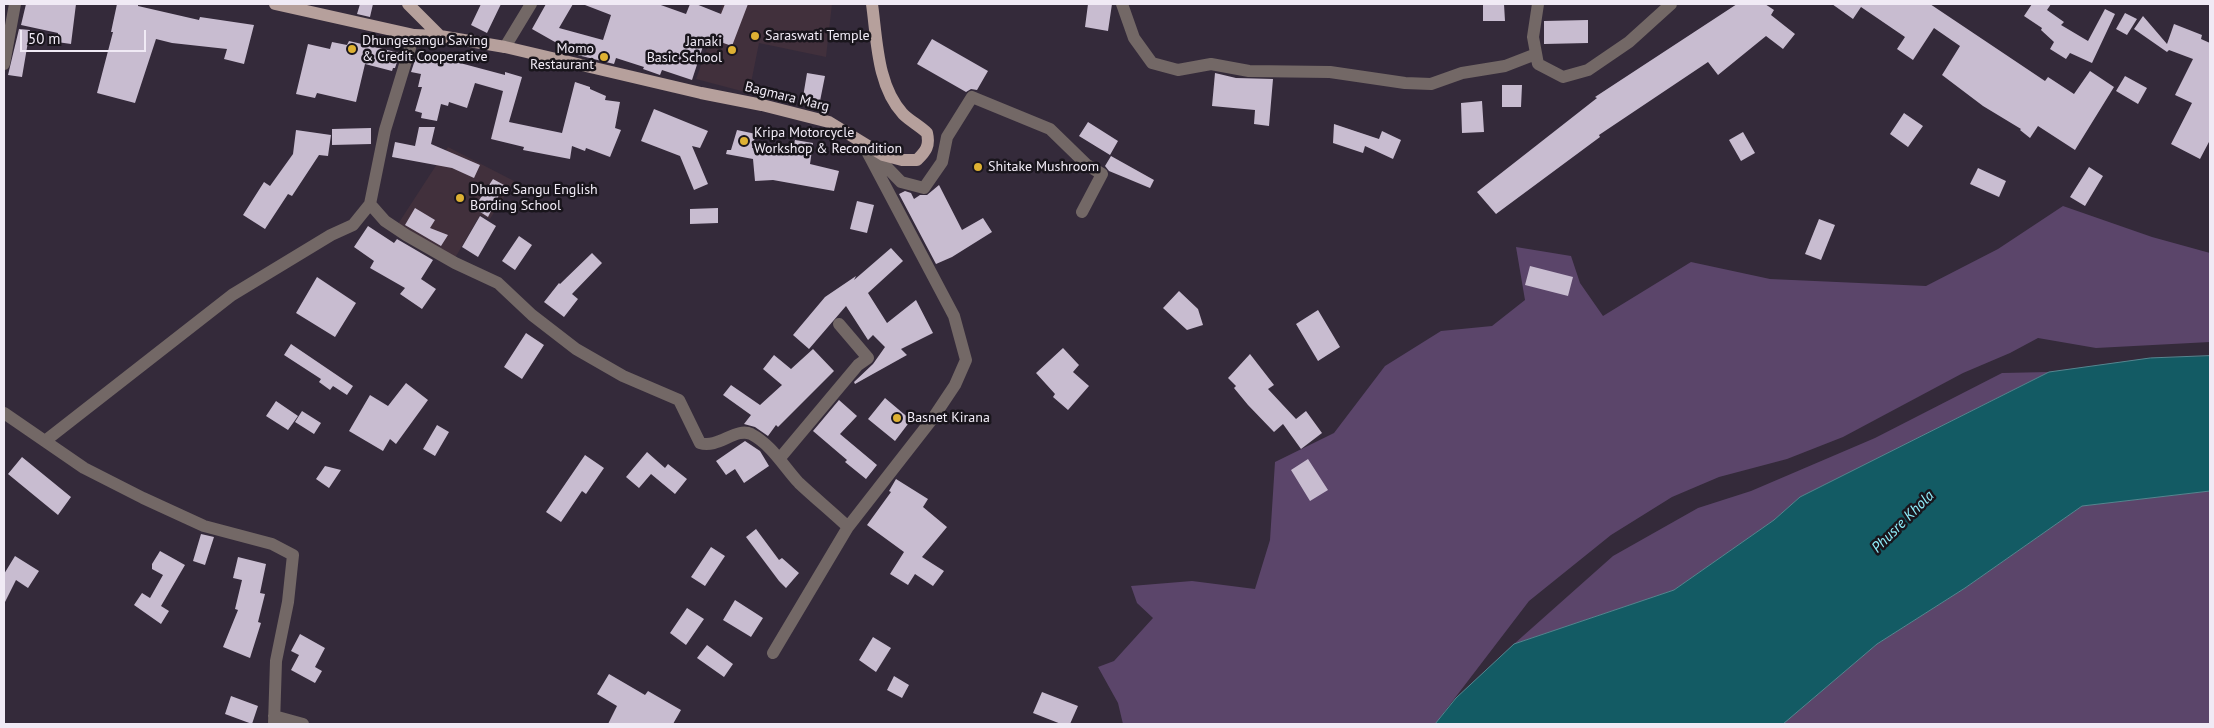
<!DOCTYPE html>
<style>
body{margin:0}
#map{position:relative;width:2214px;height:728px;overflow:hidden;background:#342a3a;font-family:"PT Sans",sans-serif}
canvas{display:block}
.frame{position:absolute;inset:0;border:5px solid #f0eaf5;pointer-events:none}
.scale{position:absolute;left:20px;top:30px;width:126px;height:22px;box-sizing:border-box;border:2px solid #f0eaf5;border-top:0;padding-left:6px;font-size:15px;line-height:18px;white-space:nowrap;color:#f0eaf5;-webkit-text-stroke:4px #19151c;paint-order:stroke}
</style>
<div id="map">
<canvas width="2214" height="728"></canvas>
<div class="frame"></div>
<div class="scale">50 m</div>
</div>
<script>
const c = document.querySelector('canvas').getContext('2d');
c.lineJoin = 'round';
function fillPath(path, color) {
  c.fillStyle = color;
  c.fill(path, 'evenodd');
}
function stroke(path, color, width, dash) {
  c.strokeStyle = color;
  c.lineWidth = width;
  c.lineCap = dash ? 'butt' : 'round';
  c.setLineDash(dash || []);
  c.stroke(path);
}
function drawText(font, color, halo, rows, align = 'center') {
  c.font = font + ' "PT Sans",sans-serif';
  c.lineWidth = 5;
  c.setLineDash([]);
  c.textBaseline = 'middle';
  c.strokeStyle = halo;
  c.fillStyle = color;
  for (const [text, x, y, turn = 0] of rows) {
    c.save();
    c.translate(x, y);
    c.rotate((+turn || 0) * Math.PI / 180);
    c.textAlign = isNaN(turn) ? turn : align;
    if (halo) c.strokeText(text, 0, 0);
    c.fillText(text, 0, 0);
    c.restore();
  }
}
fillPath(new Path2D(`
 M723,4H832L826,57L759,43L749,93L696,79Z
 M448,147L514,181L490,219L480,215L455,258L398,224Z`), '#41303c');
fillPath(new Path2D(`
 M2063,206L2152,237L2210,253V342L2096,348L2038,338L2010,353L1963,373L1843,437L1787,459L1719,477L1672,497L1611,535L1529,601L1435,724H1123L1118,703L1098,667L1114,661L1153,618L1137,603L1131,586L1192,581L1255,589L1270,540L1275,462L1334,433L1385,366L1441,331L1492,326L1525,300L1516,247L1571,256L1580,283L1603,316L1691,262L1770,279L1926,286L1998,249Z
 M2049,372L1800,497L1774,520L1674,590L1514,644L1613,556L1698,508L1751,491L1875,438L2002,373Z
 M2210,491V724H1783L1877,644L1965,588L2082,506Z`), '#5b456a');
const water = new Path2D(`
 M2210,356V491L2082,506L1965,588L1877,644L1783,724H1435L1456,698L1514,644L1674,590L1774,520L1800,497L2049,372L2150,358Z`);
fillPath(water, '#135b64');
stroke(water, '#558690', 1);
fillPath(new Path2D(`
 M26,4H76L71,44L57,42L58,33L21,25Z
 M117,4H138V6L199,20L200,17L254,25L244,64L224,59L227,49L172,43L156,39L135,103L97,93L113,32H111Z
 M360,4H373L370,17L357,14Z
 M481,4H501L487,33L471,25Z
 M546,4H573L559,28L603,40L611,15L585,5V4H658L686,14L690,4H696L721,14L725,4H748L732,46L706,37L692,80L662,70L660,75L643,69L644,67L616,58L614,64L561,51L562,46L532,29Z
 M1088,4H1112L1108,31L1085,27Z
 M1483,4H1504L1505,21H1483Z
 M1737,4H1765L1774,10L1771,15L1795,34L1783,49L1766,36L1718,75L1708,62L1599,135L1600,137L1496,214L1477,192L1597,98L1595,97Z
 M1832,4H1930L2045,81L2048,77L2074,94L2090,71L2114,87L2075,150L2038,126L2030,138L2020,130L2021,129L1983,106L1942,75L1960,46L1934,28L1913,60L1897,49L1905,37L1861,7L1853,19Z
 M2032,4H2051L2047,10L2064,22L2061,25L2088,41L2105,9L2115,14L2092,63L2070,53L2066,59L2050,49L2054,42L2041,30L2042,28L2024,16Z
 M2125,13L2137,19L2127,35L2116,29Z
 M2143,16L2167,44L2174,24L2202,35L2201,39L2210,43V140L2200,159L2171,144L2192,103L2175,95L2193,59L2169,50L2167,52L2134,29Z
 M1588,20V43L1544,44V21Z
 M19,29L30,30L22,77L8,75Z
 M932,39L988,71L977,90L971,89L966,92L917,64Z
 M349,41L400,53L395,68H393L392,71L365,64L356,102L317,93L315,98L296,94L308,44L330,49L332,42L347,45Z
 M416,57L443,63L445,59L505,75V72L522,77L509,122L562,133L575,82L590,87V89L606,96L605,100L620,102L615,128L621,130L610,157L586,148L585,151L572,146L570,159L523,150L524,147L491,139L503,91L475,83L467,108L449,102L448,106L441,104L437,121L421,118L422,113L415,111L422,87H418L421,74L411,72Z
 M807,73L825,76L819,106L802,103Z
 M1215,73L1236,78L1273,79L1269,126L1254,124L1255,110L1212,106Z
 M2125,76L2147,88L2138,104L2116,91Z
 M1502,85H1522L1521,107H1502Z
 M1482,101L1484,132L1462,133L1461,103Z
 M654,109L708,131L700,148L692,146L708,184L694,190L680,156L641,141Z
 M1904,113L1923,126L1908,147L1890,134Z
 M1088,122L1118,141L1110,155L1079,136Z
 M1334,124L1379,139L1382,131L1401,140L1393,159L1365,146L1363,153L1333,143Z
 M419,127H435L431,144L480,165L474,178L452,168L392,157L395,142L415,146Z
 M371,128V144L332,145V129Z
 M296,130L331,135L328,156L319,155L292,196L288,194L265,229L243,215L264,182L270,186L293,154Z
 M737,130L756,134L752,148L794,144L795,140L813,143L810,164L839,171L834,191L773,180L755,181L753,159L726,154L727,150H731Z
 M1743,132L1755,153L1741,161L1729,140Z
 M1111,156L1154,180L1150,188L1109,171L1105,166Z
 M2089,167L2103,176L2085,206L2070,197Z
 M1978,168L2006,181L1999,197L1970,184Z
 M493,179L504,185L488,217L474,208Z
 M939,185L962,230L983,218L992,232L952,257L936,264L899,194L905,191L911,193L914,199L920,195H927Z
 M857,201L874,205L867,233L850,229Z
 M415,208L435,220L430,228L448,235L441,246L405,225Z
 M718,208V223L690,224V209Z
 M480,216L496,226L478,257L462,247Z
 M1819,219L1835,225L1821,260L1805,254Z
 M368,226L394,243L397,239L433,260L421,279L436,289L422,309L400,294L405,288L370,268L374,261L354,247Z
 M519,236L532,245L515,270L502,261Z
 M891,248L903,261L868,293L887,323L916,300L933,333L901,349L907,355L855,384L854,382L873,364L885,347L873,335L868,340L846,306L809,349L793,335L825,297L856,276L854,280Z
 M592,253L602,263L572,294L578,299L564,317L544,302L559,283L560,284Z
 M1530,266L1573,277L1568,296L1525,285Z
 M317,277L356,303L335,337L296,313Z
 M1179,291L1198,309L1203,325L1187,330L1163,308Z
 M1318,310L1340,347L1318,361L1296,324Z
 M526,333L544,345L522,379L504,367Z
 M291,344L353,386L347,395L333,386L330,390L319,382L321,379L284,355Z
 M1063,348L1079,365L1073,372L1089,386L1068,410L1053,397L1055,394L1036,373Z
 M813,349L834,371L778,427L776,425L768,436L755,427L744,424L751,415L723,395L731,385L760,405L782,385L763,369L774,355L791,369Z
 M1250,354L1274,385L1268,389L1296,419L1306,411L1322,433L1301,449L1283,424L1274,432L1248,405L1234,388L1236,386L1228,378Z
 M406,383L428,400L396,444L390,439L383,451L349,431L370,395L388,406Z
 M885,398L911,420L895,441L868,419Z
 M839,400L857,416L840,434L877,465L866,479L845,462L847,460L813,431Z
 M276,401L298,416L288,430L266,416Z
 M302,411L321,423L314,434L295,422Z
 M437,425L449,432L435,456L423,449Z
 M745,441L760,451L769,466L744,483L735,469L726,475L716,461Z
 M647,452L665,468L668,464L687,479L675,494L651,474L639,488L626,477Z
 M585,455L604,468L586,494L582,491L561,522L546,512Z
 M22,457L71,497L58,515L8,474Z
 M1308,459L1328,490L1310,501L1291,470Z
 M325,466L341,470L329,488L316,479Z
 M896,479L928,499L923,507L947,527L922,557L944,571L933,586L915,574L908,585L890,574L904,552L867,525L891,492L889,491Z
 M756,529L779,560L782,558L799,573L786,588L779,581L746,537Z
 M201,534L214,537L205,565L193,561Z
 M711,547L725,556L705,586L691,577Z
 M160,551L185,565L161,606L169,611L161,624L134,605L142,593L150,598L163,575L152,569V564Z
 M15,556L39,571L28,588L16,580L4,604V574Z
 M238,557L266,564L260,593L265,594L258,622L261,623L250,658L223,647L238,610L235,609L242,580L233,578Z
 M735,600L763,618L751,637L723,620Z
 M687,608L704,619L686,645L670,633Z
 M300,634L325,648L315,667L322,671L315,683L291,670L299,655L291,651Z
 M873,637L891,648L876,672L859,660Z
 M707,645L733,664L724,677L697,658Z
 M609,674L645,695L648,691L681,710L673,724H608L617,706L597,694Z
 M894,676L909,685L902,698L887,690Z
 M1042,692L1078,706L1070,724H1061L1033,713Z
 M231,696L258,706L252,724L225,714Z`), '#c8bcd0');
stroke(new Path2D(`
 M1122,4L1134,38L1152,63L1178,70L1211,64L1249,71L1330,72L1405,83L1431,84L1462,73L1505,66L1536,54
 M1538,4L1533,37L1538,64L1563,77L1588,70L1629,42L1671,4
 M505,47L531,4
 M4,64L15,4
 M874,154L901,182L924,188L942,162L947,137L972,97L1050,129L1087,165L1102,174L1082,212
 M370,204L385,221L406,235L455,263L498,283L532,315L576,349L623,376L679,400L700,443C718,449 736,427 751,434C772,445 784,467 799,483C815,498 832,512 848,527
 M4,413L84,468L143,498L204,526L272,544L293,555L288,602L276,661L274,724
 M45,441L232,295L331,235L353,225L370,204L385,130L414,35
 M780,458L858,365L868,358L839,324
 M773,653L848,527L933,418L955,385L966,360L954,316L863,144
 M274,716L303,724`), '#736866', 12);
stroke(new Path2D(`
 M275,4L414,35L440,36L505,47L701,93L762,105L829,122L883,155L902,160H917C926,151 930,146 927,133C920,126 910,121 903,114C877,86 877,40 872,4
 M408,4L440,36`), '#b6a09c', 12);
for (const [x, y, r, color] of [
 [755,36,5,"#deb133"],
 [352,49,5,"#deb133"],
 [732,50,5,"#deb133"],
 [604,57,5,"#deb133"],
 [744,141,5,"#deb133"],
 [978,167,5,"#deb133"],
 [460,198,5,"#deb133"],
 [897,418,5,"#deb133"]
]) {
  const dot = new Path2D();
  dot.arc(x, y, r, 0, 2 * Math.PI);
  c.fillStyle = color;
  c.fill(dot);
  stroke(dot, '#19151c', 2);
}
drawText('14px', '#f0eaf5', '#19151c', [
 ["Saraswati Temple",765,36],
 ["Dhungesangu Saving",362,41],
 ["& Credit Cooperative",362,57],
 ["Janaki",722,42,"right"],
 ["Basic School",722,58,"right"],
 ["Momo",594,49,"right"],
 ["Restaurant",594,65,"right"],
 ["Kripa Motorcycle",754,133],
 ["Workshop & Recondition",754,149],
 ["Shitake Mushroom",988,167],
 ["Dhune Sangu English",470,190],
 ["Bording School",470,206],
 ["Basnet Kirana",907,418]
], 'left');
drawText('14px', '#f0eaf5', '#19151c', [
 ["Bagmara Marg",787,97,14]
]);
drawText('italic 15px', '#91f0fd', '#19151c', [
 ["Phusre Khola",1903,522,-45]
]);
</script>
